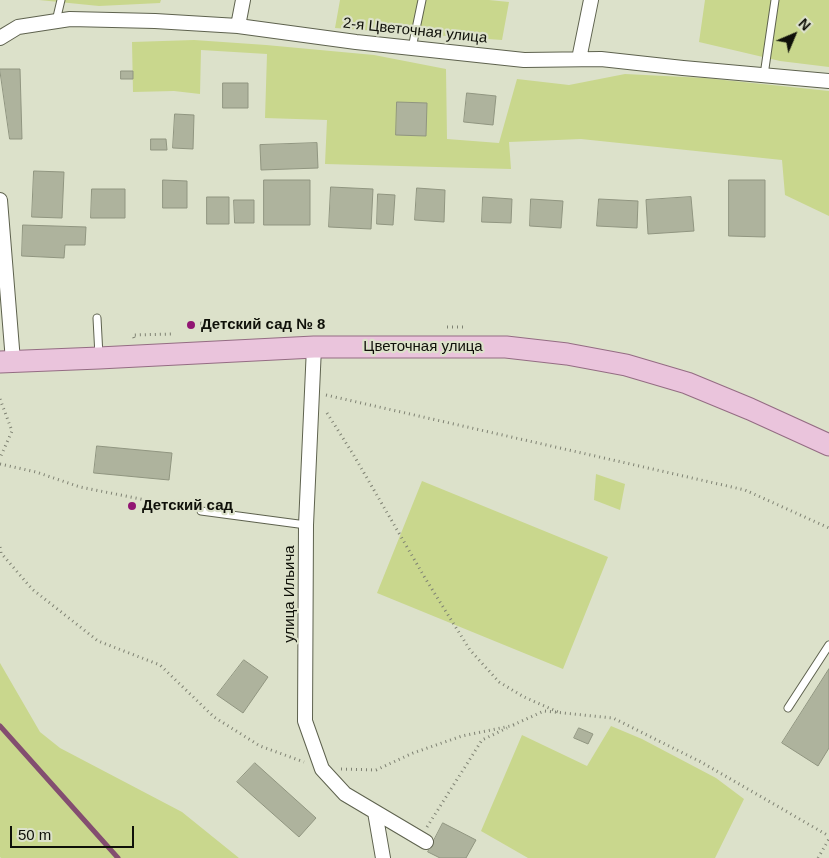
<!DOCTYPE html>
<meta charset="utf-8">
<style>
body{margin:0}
#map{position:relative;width:829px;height:858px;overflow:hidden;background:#dce1ca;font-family:Arial,sans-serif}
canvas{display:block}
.north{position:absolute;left:769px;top:10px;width:50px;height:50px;-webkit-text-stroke:4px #dce1ca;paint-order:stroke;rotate:45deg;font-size:14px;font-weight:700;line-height:20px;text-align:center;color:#0f1009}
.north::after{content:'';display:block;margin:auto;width:18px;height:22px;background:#0f1009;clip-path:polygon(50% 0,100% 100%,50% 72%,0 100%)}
.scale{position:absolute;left:10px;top:826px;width:124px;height:22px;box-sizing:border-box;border:2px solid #0f1009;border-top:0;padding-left:6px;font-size:15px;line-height:18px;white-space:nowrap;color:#0f1009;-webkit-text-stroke:4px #dce1ca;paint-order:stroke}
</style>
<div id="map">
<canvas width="829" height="858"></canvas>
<div class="north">N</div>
<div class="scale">50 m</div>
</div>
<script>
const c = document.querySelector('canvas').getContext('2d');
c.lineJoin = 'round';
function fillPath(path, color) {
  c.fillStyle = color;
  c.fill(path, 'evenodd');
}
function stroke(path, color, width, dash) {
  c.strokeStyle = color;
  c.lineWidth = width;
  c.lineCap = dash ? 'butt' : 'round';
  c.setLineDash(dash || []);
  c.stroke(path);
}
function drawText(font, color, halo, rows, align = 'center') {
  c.font = font + ' Arial,sans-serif';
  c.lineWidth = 4.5;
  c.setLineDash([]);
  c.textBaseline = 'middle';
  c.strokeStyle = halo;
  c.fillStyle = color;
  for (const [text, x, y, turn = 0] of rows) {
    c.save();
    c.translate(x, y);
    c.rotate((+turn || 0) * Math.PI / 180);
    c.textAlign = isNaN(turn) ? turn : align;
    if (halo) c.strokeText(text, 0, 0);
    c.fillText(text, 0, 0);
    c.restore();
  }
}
fillPath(new Path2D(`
 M39,0H161L160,3L99,6Z
 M340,0H489L509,2L502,40L335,28Z
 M705,0H829V67L780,61L699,42Z
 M194,40L266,45L374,55L446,69L447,139L499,143L517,79L569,85L625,74L705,78L829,91V216L785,195L782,160L581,139L509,142L511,169L325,164L327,120L265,118L267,54L201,50L200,94L174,91L133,92L132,42Z
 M596,474L625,484L620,510L594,500Z
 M422,481L608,557L563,669L377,593Z
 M0,663L40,732L60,748L182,812L239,858H1L0,857Z
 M611,726L642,739L716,778L744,799L715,858H528L481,831L522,735L587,766Z`), '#c9d78d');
stroke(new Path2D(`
 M0,726L118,858`), '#834e70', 5);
const building = new Path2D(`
 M0,69H20L22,139H10Z
 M121,71H133V79H121Z
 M223,83H248V108H223Z
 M467,93L496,96L493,125L464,122Z
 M397,102L427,103L426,136L396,135Z
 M175,114L194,115L193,149L173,148Z
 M151,139H166L167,150H151Z
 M317,143L318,168L261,170L260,145Z
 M34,171L64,172L62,218L32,217Z
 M163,180L187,181V208H163Z
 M264,180H310V225H264Z
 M729,180H765V237L729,236Z
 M331,187L373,189L371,229L329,227Z
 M417,188L445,190L444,222L415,220Z
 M92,189H125V218H91Z
 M378,194L395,195L393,225L377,224Z
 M207,197H229V224H207Z
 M483,197L512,199L511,223L482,222Z
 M691,197L694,231L648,234L646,200Z
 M531,199L563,201L561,228L530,226Z
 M599,199L638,201L637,228L597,226Z
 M234,200H254V223H235Z
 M23,225L86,227L85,245H65L64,258L22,256Z
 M201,322H210L211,328L201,329Z
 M97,446L172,453L169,480L94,473Z
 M244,660L268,677L243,713L217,695Z
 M829,669V748L818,766L782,743Z
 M579,728L593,734L588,744L574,738Z
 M255,763L316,818L299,837L237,782Z
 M443,823L476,840L466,858H440L428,852Z`);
fillPath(building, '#aeb39d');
stroke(building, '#909580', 1);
const lane = new Path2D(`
 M56,21L61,0
 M412,48L422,0
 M764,75L775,0
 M97,318L99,356
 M201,511L306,525
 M788,708L829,645`);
const street = new Path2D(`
 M238,26L243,0
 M0,38L18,27L70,19L155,21L238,26L356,42L524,60L601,59L683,68L829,81
 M579,59L591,0
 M0,200L13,361
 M314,347L306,525L305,721L322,769L345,794L426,842
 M375,812L383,858`);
const primary = new Path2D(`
 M0,362L99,358L314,347H506L567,354L626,365L687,383L750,409L829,445`);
stroke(lane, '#5e624e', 9);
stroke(street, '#5e624e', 16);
stroke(primary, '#946c83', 23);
stroke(new Path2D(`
 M447,327H463
 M134,338L133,335L171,334
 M326,395L745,490L829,528
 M0,399L12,431L0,458
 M327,413L353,454L425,578L470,650L499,682L524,697L558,712
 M0,464L36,472L80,487L191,509
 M0,547L1,553L32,589L98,641L160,665L214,717L260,746L304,762
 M513,725L544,711L613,718L701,762L829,836
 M341,769L376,770L413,753L462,736L515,725
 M427,827L482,740L507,728
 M818,858L829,839`), '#7f8273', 3, [1, 4]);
stroke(lane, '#fff', 7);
stroke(street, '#fff', 14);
stroke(primary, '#eac4dc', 21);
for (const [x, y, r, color] of [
 [191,325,5,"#911673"],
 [132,506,5,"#911673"]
]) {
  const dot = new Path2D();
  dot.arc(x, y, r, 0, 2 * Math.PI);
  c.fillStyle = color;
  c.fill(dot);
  stroke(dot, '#dce1ca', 2);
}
drawText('15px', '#0f1009', '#dce1ca', [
 ["2-я Цветочная улица",415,31,6],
 ["Цветочная улица",423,347],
 ["улица Ильича",290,594,-90]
]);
drawText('bold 15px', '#0f1009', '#dce1ca', [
 ["Детский сад № 8",201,325],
 ["Детский сад",142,506]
], 'left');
</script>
